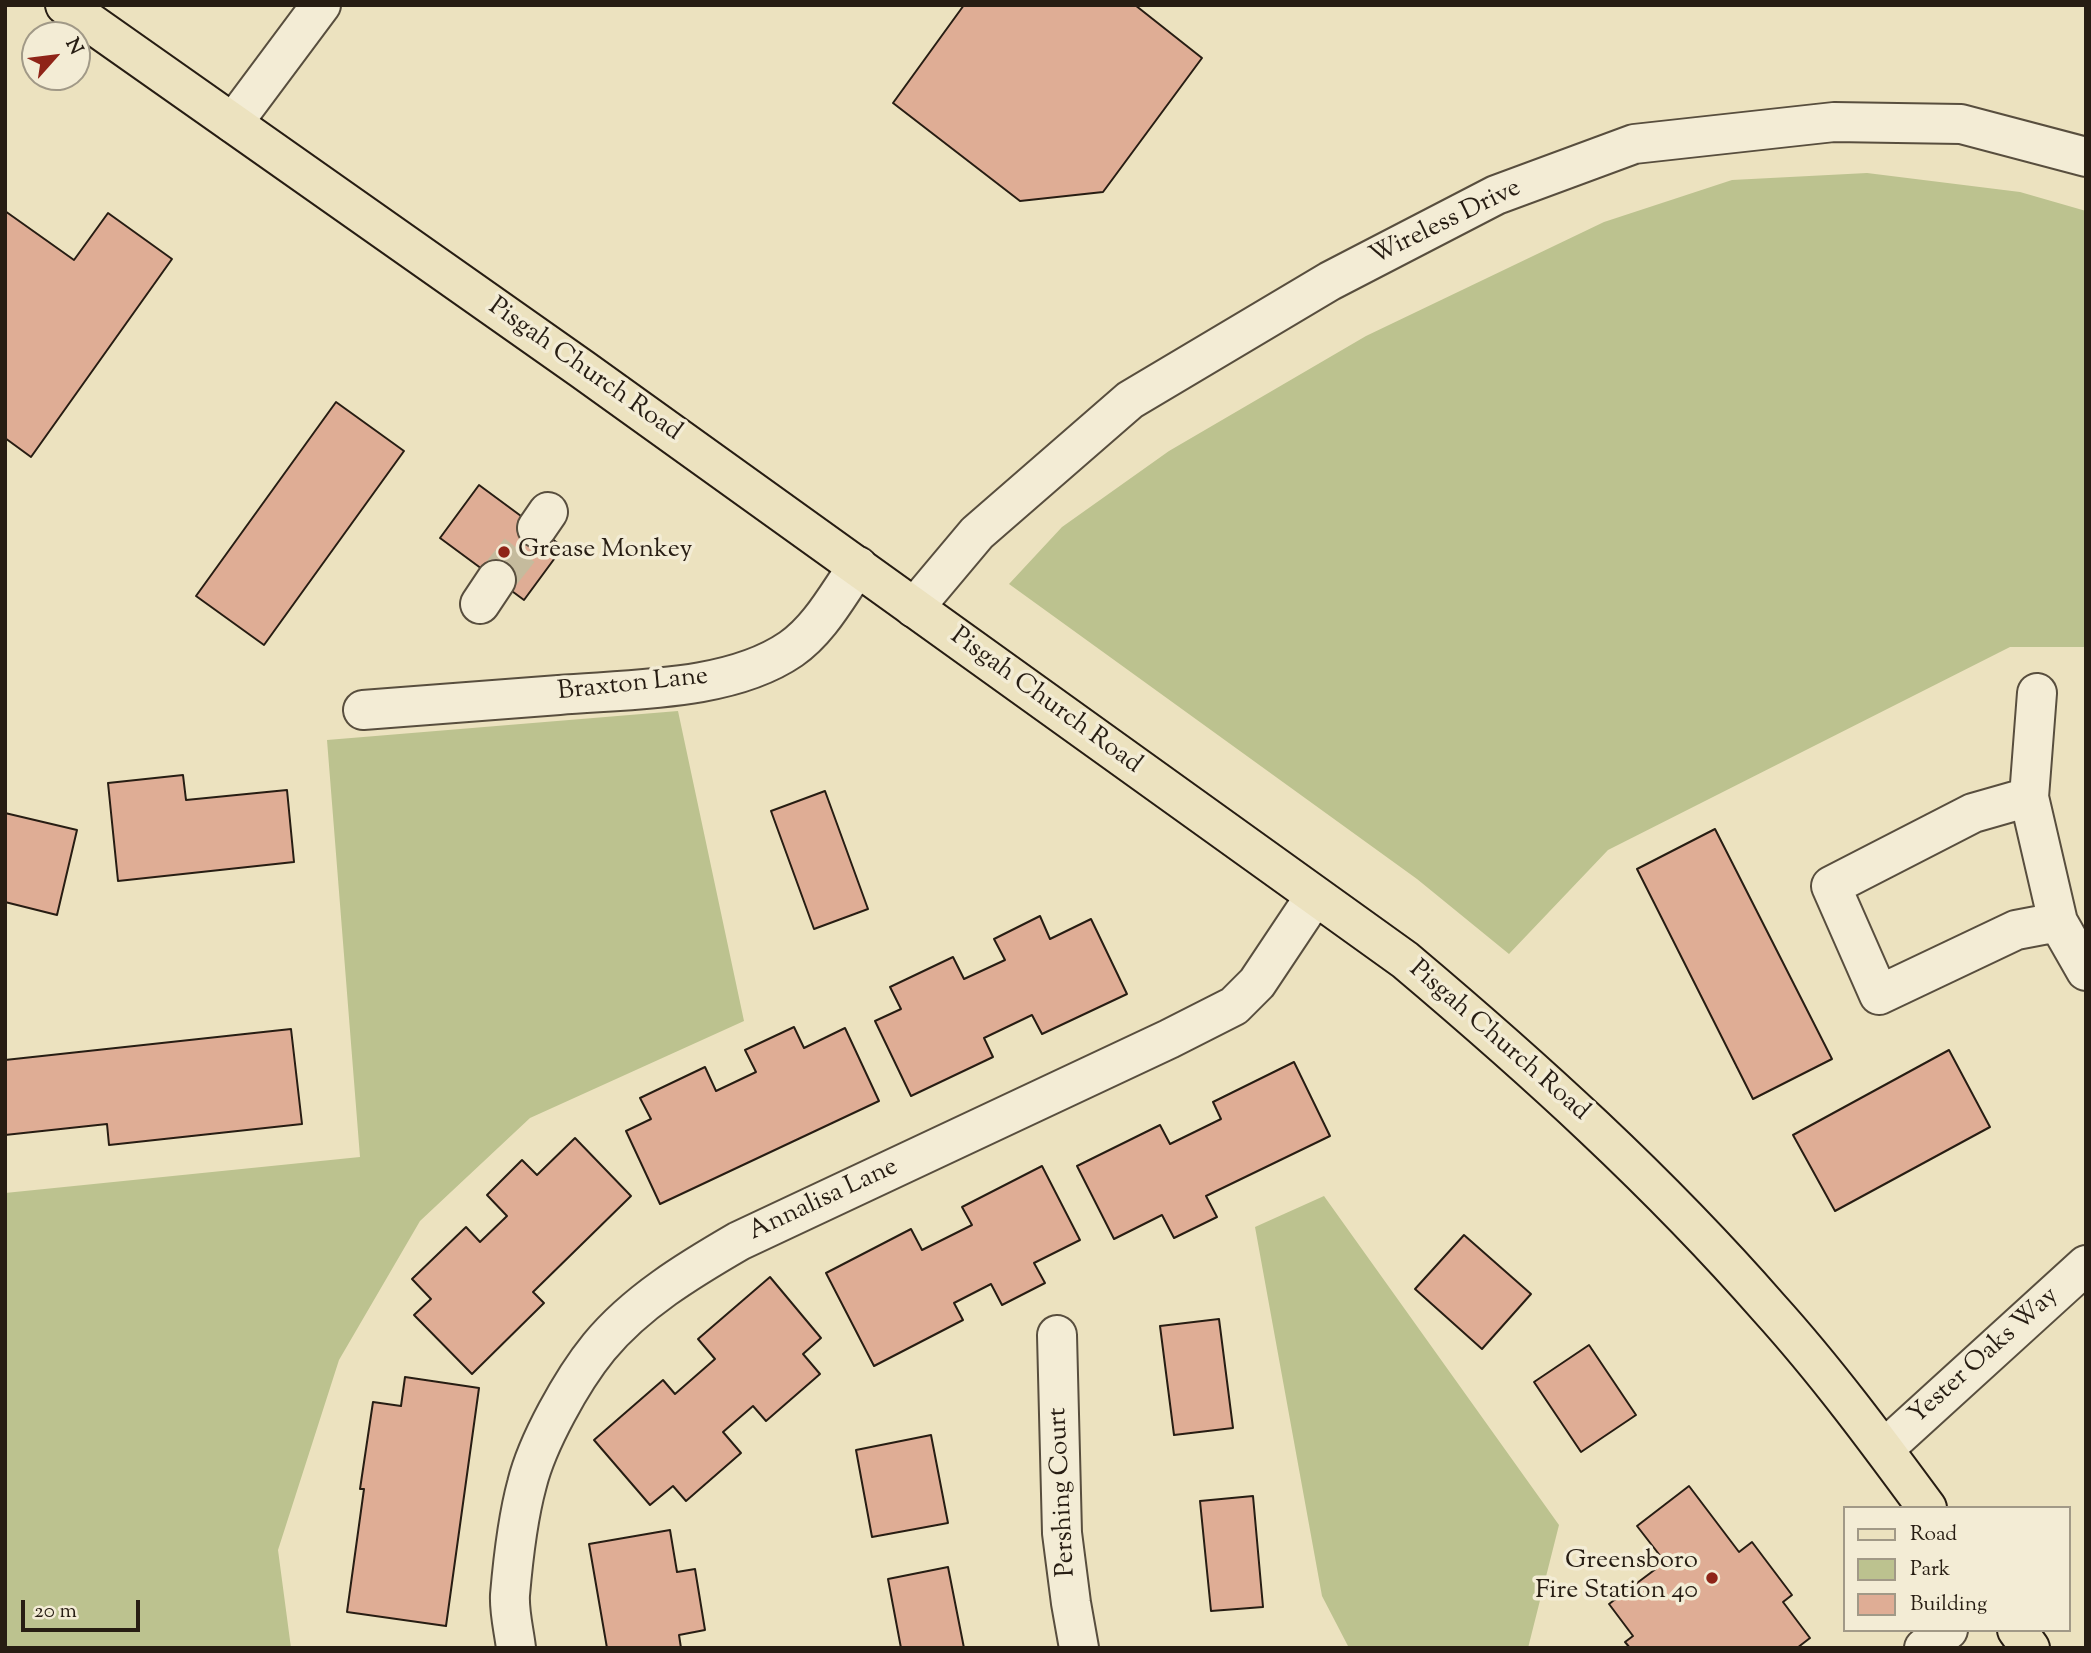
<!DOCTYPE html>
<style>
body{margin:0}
#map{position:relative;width:2091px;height:1653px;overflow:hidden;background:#ece2bf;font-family:"Sorts Mill Goudy",serif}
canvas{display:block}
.frame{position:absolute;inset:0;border:7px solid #271d13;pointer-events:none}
.legend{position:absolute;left:1843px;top:1506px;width:228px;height:126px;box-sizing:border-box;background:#f3ecd5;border:2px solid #a19987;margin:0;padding:9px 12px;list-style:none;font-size:21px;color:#271d13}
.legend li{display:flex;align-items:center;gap:14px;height:35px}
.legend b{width:35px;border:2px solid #a19987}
.north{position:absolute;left:21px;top:21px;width:70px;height:70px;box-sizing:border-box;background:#f3ecd5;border:2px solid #a19987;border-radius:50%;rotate:62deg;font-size:19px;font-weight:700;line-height:28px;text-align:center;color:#271d13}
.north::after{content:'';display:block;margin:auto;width:24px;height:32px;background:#8f2418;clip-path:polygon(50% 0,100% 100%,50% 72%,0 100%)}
.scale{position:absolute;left:21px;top:1600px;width:119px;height:32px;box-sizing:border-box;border:4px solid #271d13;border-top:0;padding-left:9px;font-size:21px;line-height:24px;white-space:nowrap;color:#271d13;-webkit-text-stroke:5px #f3ecd5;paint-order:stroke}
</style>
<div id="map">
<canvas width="2091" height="1653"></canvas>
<div class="frame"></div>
<ul class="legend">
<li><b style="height:9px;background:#ece2bf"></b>Road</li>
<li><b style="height:19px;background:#bcc28f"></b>Park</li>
<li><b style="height:19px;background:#dfad95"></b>Building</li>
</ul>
<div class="north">N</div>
<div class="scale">20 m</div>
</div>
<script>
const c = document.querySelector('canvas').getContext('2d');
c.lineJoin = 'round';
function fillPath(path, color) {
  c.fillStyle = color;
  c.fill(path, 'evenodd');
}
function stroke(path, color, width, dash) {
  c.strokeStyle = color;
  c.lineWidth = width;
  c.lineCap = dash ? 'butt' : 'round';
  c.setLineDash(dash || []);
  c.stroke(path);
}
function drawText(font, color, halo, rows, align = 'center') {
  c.font = font + ' "Sorts Mill Goudy",serif';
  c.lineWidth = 7;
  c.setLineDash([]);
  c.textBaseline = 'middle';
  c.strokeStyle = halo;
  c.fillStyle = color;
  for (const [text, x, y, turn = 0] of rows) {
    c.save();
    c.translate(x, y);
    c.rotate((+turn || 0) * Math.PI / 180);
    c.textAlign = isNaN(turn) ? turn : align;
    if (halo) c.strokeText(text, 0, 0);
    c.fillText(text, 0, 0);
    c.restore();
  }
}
fillPath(new Path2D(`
 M1867,173L2020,192L2086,211V647H2010L1608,850L1509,954L1417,879L1009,584L1062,527L1169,451L1366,336L1604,222L1732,180Z
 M678,711L744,1021L530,1118L420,1221L339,1360L278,1550L291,1648H5V1193L360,1157L327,740Z
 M1324,1196L1559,1525L1528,1648H1349L1322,1596L1255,1227Z`), '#bcc28f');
const building = new Path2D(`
 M964,5H1135L1202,58L1103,192L1020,201L893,103Z
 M5,211L74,260L108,213L172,259L31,457L5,438Z
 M336,402L404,451L264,645L196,596Z
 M479,485L563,547L524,600L440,538Z
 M183,775L186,800L287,790L294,862L118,881L108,783Z
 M825,791L868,909L814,929L771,811Z
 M5,813L77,830L57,915L5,902Z
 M1715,829L1832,1059L1753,1099L1637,869Z
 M1040,916L1050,939L1091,919L1127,994L1042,1034L1032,1015L984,1038L993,1057L911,1096L875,1021L901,1009L890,987L953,957L964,979L1005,960L994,939Z
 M794,1027L804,1048L845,1028L879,1101L660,1204L626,1131L651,1119L640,1098L705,1067L716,1091L756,1072L745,1050Z
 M291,1029L302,1124L109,1145L107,1124L5,1135V1060Z
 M1949,1050L1990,1127L1835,1211L1793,1135Z
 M1294,1062L1330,1136L1206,1196L1217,1217L1174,1238L1162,1215L1114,1239L1077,1166L1160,1125L1170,1144L1221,1119L1213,1102Z
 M575,1138L631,1196L533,1292L544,1303L472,1374L414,1315L431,1299L412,1279L466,1227L480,1242L507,1216L487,1195L522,1160L537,1175Z
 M1042,1166L1080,1240L1034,1263L1045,1283L1002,1305L991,1284L954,1303L963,1320L874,1366L826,1273L911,1229L922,1250L972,1225L962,1207Z
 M1464,1235L1531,1294L1482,1349L1415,1289Z
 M770,1277L821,1338L803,1354L820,1374L766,1421L753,1406L723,1432L741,1453L686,1501L673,1486L650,1505L594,1440L663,1380L675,1394L715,1359L698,1339Z
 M1219,1319L1233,1428L1174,1435L1160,1326Z
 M1589,1345L1636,1415L1581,1452L1534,1382Z
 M405,1377L479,1388L446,1626L347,1612L364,1489H360L373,1402L401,1406Z
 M931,1435L948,1523L872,1537L856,1450Z
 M1689,1486L1739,1552L1752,1542L1792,1595L1783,1602L1810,1638L1797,1648H1630L1625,1642L1633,1636L1609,1604L1665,1562L1637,1526Z
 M1253,1496L1263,1607L1211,1611L1200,1501Z
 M670,1530L677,1572L695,1569L705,1630L679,1635L681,1648H607L589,1544Z
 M948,1567L964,1648H901L888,1579Z`);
fillPath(building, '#dfad95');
stroke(building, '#271d13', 2);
stroke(new Path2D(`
 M496,580L537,528`), '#c5bb9d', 38, [38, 19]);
const minor = new Path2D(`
 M233,123L321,5
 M537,528L548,512
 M480,604L496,580
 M914,608L977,533L1130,400L1330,281L1496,195L1634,144L1834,122L1961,124L2086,157
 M2037,693L2029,797L2058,922L2086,971
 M363,710C428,705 494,700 559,695C631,689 730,691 791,649C820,629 838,594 858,566
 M2029,797L1973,813L1831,886L1879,995L2016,930L2058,922
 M1057,1335L1062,1533L1071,1603L1079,1648
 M1884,1449L2086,1265
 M516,1648C514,1631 509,1612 510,1595C513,1560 518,1517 527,1484C537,1443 572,1380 599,1347C636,1302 689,1270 739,1241L1169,1039L1234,1006L1257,983L1315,896
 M1924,1648L1948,1630`);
const major = new Path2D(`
 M65,5L582,369L1405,960C1533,1068 1658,1181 1769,1308C1826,1371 1877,1440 1927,1508
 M2017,1630L2030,1648`);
stroke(minor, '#584e3e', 42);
stroke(major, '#271d13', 42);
stroke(minor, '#f3ecd5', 38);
stroke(major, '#ece2bf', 38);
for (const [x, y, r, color] of [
 [504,552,7,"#8f2418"],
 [1712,1578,7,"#8f2418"]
]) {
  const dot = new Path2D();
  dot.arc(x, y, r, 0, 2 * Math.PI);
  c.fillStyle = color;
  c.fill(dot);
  stroke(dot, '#f3ecd5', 2.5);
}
drawText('26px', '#271d13', '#f3ecd5', [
 ["Wireless Drive",1446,224,-26],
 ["Pisgah Church Road",584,371,35],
 ["Braxton Lane",633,686,-6],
 ["Pisgah Church Road",1045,702,36],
 ["Pisgah Church Road",1498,1042,41],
 ["Annalisa Lane",824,1201,-25],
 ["Yester Oaks Way",1985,1357,-42],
 ["Pershing Court",1064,1492,-93]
]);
drawText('26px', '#271d13', '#f3ecd5', [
 ["Grease Monkey",518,552],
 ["Greensboro",1698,1563,"right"],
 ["Fire Station 40",1698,1593,"right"]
], 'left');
</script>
